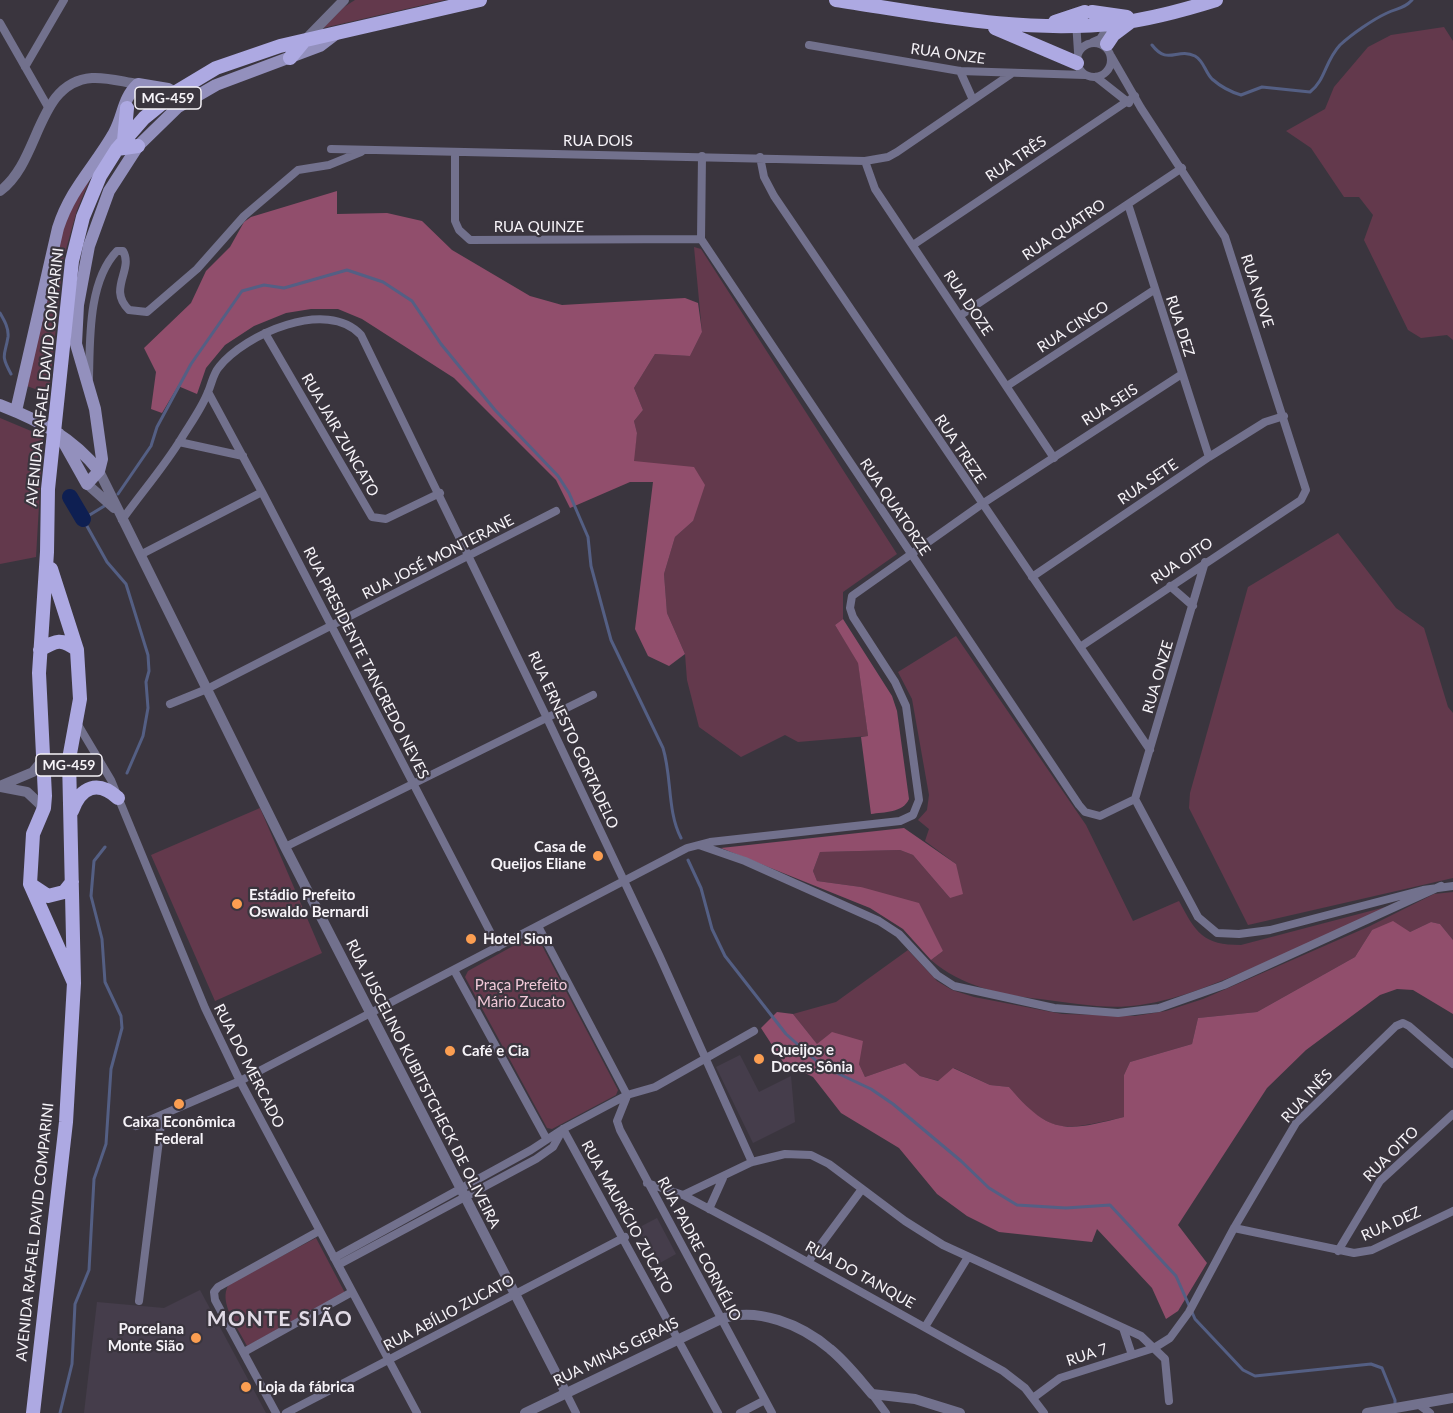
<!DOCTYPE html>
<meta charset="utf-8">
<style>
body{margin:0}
canvas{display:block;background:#3a353e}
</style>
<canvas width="1453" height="1413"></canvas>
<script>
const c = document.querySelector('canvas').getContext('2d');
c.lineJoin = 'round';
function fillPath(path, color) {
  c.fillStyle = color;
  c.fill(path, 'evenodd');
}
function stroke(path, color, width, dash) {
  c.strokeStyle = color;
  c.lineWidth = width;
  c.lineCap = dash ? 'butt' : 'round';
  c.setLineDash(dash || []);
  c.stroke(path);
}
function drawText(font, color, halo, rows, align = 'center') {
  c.font = font + ' Lato,sans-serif';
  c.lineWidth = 4.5;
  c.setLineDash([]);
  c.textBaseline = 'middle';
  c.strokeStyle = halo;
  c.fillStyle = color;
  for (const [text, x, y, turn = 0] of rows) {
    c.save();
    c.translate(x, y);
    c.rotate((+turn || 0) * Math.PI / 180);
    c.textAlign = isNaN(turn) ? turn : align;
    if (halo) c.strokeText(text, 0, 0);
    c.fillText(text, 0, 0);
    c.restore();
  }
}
fillPath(new Path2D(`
 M740,1055L759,1092L791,1076L795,1122L753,1143L716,1067Z
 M657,1218L676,1254L658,1264L638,1228Z
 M200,1290L266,1413H84L97,1302L164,1308Z`), '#453d4b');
fillPath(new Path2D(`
 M355,0H445L323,28L344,7Z
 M1444,27L1453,41V340L1447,335L1421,338L1408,330L1364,240L1373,215L1359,197H1344L1311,148L1286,131L1325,109L1334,87L1368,47L1391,35Z
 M98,160L77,210L63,260L49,394L24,385L60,231Z
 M694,247L701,249L897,554L843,592V619L835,625L858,662L868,736L798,742L785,735L741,757L699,727L687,680L685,654L667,613L664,574L675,537L693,521L633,461L637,433L634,421L643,410L634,388L655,354L690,356L702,332Z
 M0,418L43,436L36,557L0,564Z
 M1338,533L1396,608L1424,628L1448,707L1453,713V878L1248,925L1189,808L1190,793L1248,587Z
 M956,636L1086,825L1133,921L1179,901C1196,933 1203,945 1241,945L1397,904C1352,926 1306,946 1260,965C1221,981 1182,999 1140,1005C1107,1010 1073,1003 1040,999C1001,995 961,986 931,960L943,951L861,887L817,881L813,871L820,852L900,850L913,855L950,898L956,864L925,841L929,829L918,820L927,810L929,795L912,699L898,672Z
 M260,808L322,953L215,1001L151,855Z
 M1453,892V940L1440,924L1431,922L1410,932L1372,930L1355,957L1257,1012L1198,1018L1192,1044L1130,1062L1124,1075V1117C1064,1130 1051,1137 1009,1087L990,1085L954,1068L939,1081L920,1076L905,1063L865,1077L859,1064L817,1044L793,1014L836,1002L908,950L937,981L952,990L974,997L1062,1014L1135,1016L1166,1011L1203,999L1370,926L1434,894Z
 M531,936L538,938L618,1090L616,1095L552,1129L547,1128L465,977L468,971Z
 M316,1238L345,1293L247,1346C239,1329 217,1302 229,1284Z`), '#63394c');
fillPath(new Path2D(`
 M337,191V214L387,213L422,221L452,250L530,296L562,305L685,298L698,303L702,332L690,356L655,354L634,388L643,410L634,421L637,433L634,461L694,467L705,485L693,521L675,537L664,574L667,613L685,654L669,666L648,656L635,629L653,482H630L570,508L556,480L454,378L362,319L338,309H311L286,313L254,326L225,345L206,368L197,394L178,386L162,413L151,409L156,372L144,348L191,303L206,271L230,247L244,222L251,217Z
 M843,619L892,696L897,711L909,799C903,813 884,812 871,814L861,737L868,736L858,663L835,625Z
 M904,828L956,864L963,894L950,898L913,855L900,850L820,852L813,871L817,881L861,887L919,903L943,951L931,960L903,929L870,908L721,848Z
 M1393,921L1410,932L1431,922L1440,924L1453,940V1014L1413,990L1397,989L1380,995L1306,1050L1267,1088L1178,1225L1207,1263L1178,1311L1166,1319L1152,1288L1097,1229L1092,1242L999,1232L967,1216L937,1194L899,1148L841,1113L813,1077L783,1062L761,1028L777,1012L793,1014L817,1044L832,1032L863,1041L859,1064L865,1077L905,1063L920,1076L938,1081L953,1068L990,1085L1009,1087C1050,1135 1065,1132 1124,1117V1075L1130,1062L1192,1044L1198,1018L1257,1012L1355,957L1372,930Z`), '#914e6c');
stroke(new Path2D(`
 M1152,45C1168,66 1177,47 1195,56C1204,61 1205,72 1212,79C1220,86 1231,92 1241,95L1262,87L1310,92C1325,81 1325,61 1340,45C1352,34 1372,20 1387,13C1397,8 1404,9 1412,0
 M0,313C4,320 9,328 8,337C5,356 0,354 11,374
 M118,494L151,446L157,427L191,364L242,291L264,285L284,288L347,270L383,282L412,301L441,344L495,410L558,476L569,493L588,537L591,566L611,640L663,748C672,777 667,811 681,838
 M106,505L83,519L107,562L126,584L148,655L149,671L146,682L148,708L143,736L127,773
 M688,860L701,888L712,929L725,956L786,1034L822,1066L871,1089L893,1104L961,1161L989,1188L1017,1205L1066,1208L1110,1205L1176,1276L1195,1319L1243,1370L1255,1376L1371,1364L1382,1368L1395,1400V1405
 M60,1413L72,1364L75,1304L89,1270L94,1179L106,1144L111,1069L122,1028L121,1016L105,982L102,939L91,896L94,861L105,847`), '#545f84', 3);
stroke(new Path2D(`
 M70,497L83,519`), '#0e1f52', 16);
stroke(new Path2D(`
 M1076,21L1078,52
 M0,23L48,107
 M1093,42L1100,39L1105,31
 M1077 60a17 17 0 1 1 34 0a17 17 0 1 1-34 0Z
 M809,45L960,71L1085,75
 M25,67L64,0
 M960,71L973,100
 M1096,77L1129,103
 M331,149L865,161L888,157L897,152L1011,74
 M455,153V221L459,230L470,240L701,239
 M702,156L701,239L1079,805L1085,812L1100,816L1135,799
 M760,157L764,177L774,196L1150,750
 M865,161L875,189L1054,458
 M1128,204L1209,457
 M913,245L1135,96
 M961,315L1182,168
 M265,333L372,517L386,519L440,493
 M89,378C90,340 88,281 117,251H123C134,270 107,289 129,310L147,312L197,269L244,216L298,170L329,165L361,152
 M1007,386L1154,290
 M208,392L262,492L498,947
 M179,442L243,456
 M122,520C141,493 164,467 181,439C190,424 202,408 208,392C212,383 213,374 219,367C245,334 327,298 361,335L546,716L660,957L752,1162
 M140,555L262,492
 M1032,577L1209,457L1265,422L1284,416
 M1170,586L1193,606
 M1080,647L1301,500L1306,490L1225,237L1141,108L1111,56
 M170,704L207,689L556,511
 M77,723L111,780L205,1008L240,1081L417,1413
 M1135,799L1198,917L1217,933L1239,934L1270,930L1423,890L1453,886
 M1135,799L1205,562
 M699,845L745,861L879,921L899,934L937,975L954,986L1054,1008L1118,1013L1159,1008L1224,985L1441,886
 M285,847L593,695
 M538,926L627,1095
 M454,970L546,1138
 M627,1096L617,1121L620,1130L772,1413
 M136,1126L240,1081L687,848L710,842L900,821L913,815L919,800L906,706L895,682L853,617L850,608L852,596L982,504L1182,374
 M563,1129L718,1413
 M647,1183L683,1195L766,1239L1003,1371L1025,1388L1044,1413
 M683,1195L752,1162L785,1154L811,1155L829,1164L905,1221L943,1245L1141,1336L1165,1359L1169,1401
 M709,1209L723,1178
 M1234,1228L1354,1253L1372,1250L1453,1211
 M1338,1251L1380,1181L1453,1114
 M334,1258L531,1150L563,1129L627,1095L655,1087L754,1031
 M808,1262L862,1189
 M338,1265L536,1159L553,1147L563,1129
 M139,1301L162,1116
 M925,1327L968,1257
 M1123,1328L1132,1355
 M244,1352L352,1292
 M566,1393L576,1413
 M872,1394L886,1413
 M1033,1398L1060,1378L1154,1348L1170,1338L1189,1312L1234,1228L1296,1123L1396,1026L1403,1023L1409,1026L1453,1064
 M1418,1404L1430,1413
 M276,1413L215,1300L214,1292L218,1287L319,1231
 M286,1413L625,1237
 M740,1413L765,1400`), '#72718d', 8);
stroke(new Path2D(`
 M304,41L344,0
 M0,191C41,161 36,82 92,78C108,77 123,82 138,84
 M99,471L285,847L566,1393
 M87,484L114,508
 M0,786L33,772L42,761
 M0,787L27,792L44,808
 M525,1413L721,1319C757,1306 802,1325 830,1349C846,1362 859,1379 872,1394L915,1399L960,1413
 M1367,1413L1453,1398`), '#72718d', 10);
stroke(new Path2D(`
 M0,405C39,420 73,438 99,471
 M16,411L58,228C71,188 94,168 114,133C124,115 122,99 138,84L168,89L182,97
 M59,434L87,484L99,471L102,459L95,409L76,344L78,305L89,246L109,191L138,146L178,107L216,85L320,46L337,33`), '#9390bd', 12);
stroke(new Path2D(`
 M836,0C929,14 1024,34 1118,23C1152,19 1184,10 1216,0
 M1092,12L1127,17
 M1055,22L1085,12
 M995,28L1077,63
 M1107,44L1113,35L1129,23
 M290,58L304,41
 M124,141L127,108
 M117,149L138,146
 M40,650C56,640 62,638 77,650
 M72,811C81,786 98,780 118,798
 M30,884L48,896L64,892L72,882
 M74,983L30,884L33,834L44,808L45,796L39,673L47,552L48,489L72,261L83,217L100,176L117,149L144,118L176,92L216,68L280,46L480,0
 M33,1413L66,1122L74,983L69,759L80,699L77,650L51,569`), '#ada9e2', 14);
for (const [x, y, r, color] of [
 [598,856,6,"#fb9e51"],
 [237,904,6,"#fb9e51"],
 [471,939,6,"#fb9e51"],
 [450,1051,6,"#fb9e51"],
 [759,1059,6,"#fb9e51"],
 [179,1104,6,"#fb9e51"],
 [196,1338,6,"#fb9e51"],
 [246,1387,6,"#fb9e51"]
]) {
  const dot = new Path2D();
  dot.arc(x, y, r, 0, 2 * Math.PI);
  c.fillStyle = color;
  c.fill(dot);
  stroke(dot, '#3a353e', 2);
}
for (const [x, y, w] of [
 [168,98,66],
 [69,765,66]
]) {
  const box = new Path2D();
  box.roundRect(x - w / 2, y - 11, w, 22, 4.5);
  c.fillStyle = '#3a353e';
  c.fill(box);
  stroke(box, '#f6f3f8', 1.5);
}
drawText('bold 14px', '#f6f3f8', null, [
 ["MG-459",168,98],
 ["MG-459",69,765]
]);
drawText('15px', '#f6f3f8', '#3a353e', [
 ["RUA ONZE",948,54,8],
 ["RUA DOIS",598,141],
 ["RUA TRÊS",1016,159,-34],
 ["RUA QUINZE",539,227],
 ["RUA QUATRO",1064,230,-34],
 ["RUA NOVE",1257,291,72],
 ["RUA DOZE",968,303,56],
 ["RUA DEZ",1180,326,72],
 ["RUA CINCO",1073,327,-33],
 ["AVENIDA RAFAEL DAVID COMPARINI",45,377,-84],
 ["RUA SEIS",1110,405,-33],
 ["RUA JAIR ZUNCATO",340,435,60],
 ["RUA TREZE",960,449,56],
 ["RUA SETE",1148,482,-34],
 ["RUA QUATORZE",895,507,56],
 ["RUA JOSÉ MONTERANE",438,557,-27],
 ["RUA OITO",1182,561,-34],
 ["RUA PRESIDENTE TANCREDO NEVES",366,663,63],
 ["RUA ONZE",1158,677,-74],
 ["RUA ERNESTO GORTADELO",573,740,65],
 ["RUA DO MERCADO",249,1066,63],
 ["RUA JUSCELINO KUBITSTCHECK DE OLIVEIRA",423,1084,63],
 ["RUA INÊS",1307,1096,-47],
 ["RUA OITO",1391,1154,-45],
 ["RUA MAURÍCIO ZUCATO",627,1217,61],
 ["RUA DEZ",1391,1224,-24],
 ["AVENIDA RAFAEL DAVID COMPARINI",35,1232,-84],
 ["RUA PADRE CORNÉLIO",699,1249,62],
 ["RUA DO TANQUE",860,1275,29],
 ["RUA ABÍLIO ZUCATO",449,1313,-28],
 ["RUA MINAS GERAIS",616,1352,-26],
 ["RUA 7",1087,1355,-18]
]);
drawText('bold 15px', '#f6f3f8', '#3a353e', [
 ["Casa de",586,847,"right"],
 ["Queijos Eliane",586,864,"right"],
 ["Estádio Prefeito",249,895],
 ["Oswaldo Bernardi",249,912],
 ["Hotel Sion",483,939],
 ["Queijos e",771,1050],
 ["Doces Sônia",771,1067],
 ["Café e Cia",462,1051],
 ["Caixa Econômica",179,1122,"center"],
 ["Federal",179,1139,"center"],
 ["Porcelana",184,1329,"right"],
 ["Monte Sião",184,1346,"right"],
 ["Loja da fábrica",258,1387]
], 'left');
drawText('15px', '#f2c9d9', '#3a353e', [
 ["Praça Prefeito",521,985],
 ["Mário Zucato",521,1002]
]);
c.letterSpacing = '1.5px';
drawText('bold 21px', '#e1dbe6', '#3a353e', [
 ["MONTE SIÃO",280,1319]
]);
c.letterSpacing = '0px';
</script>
